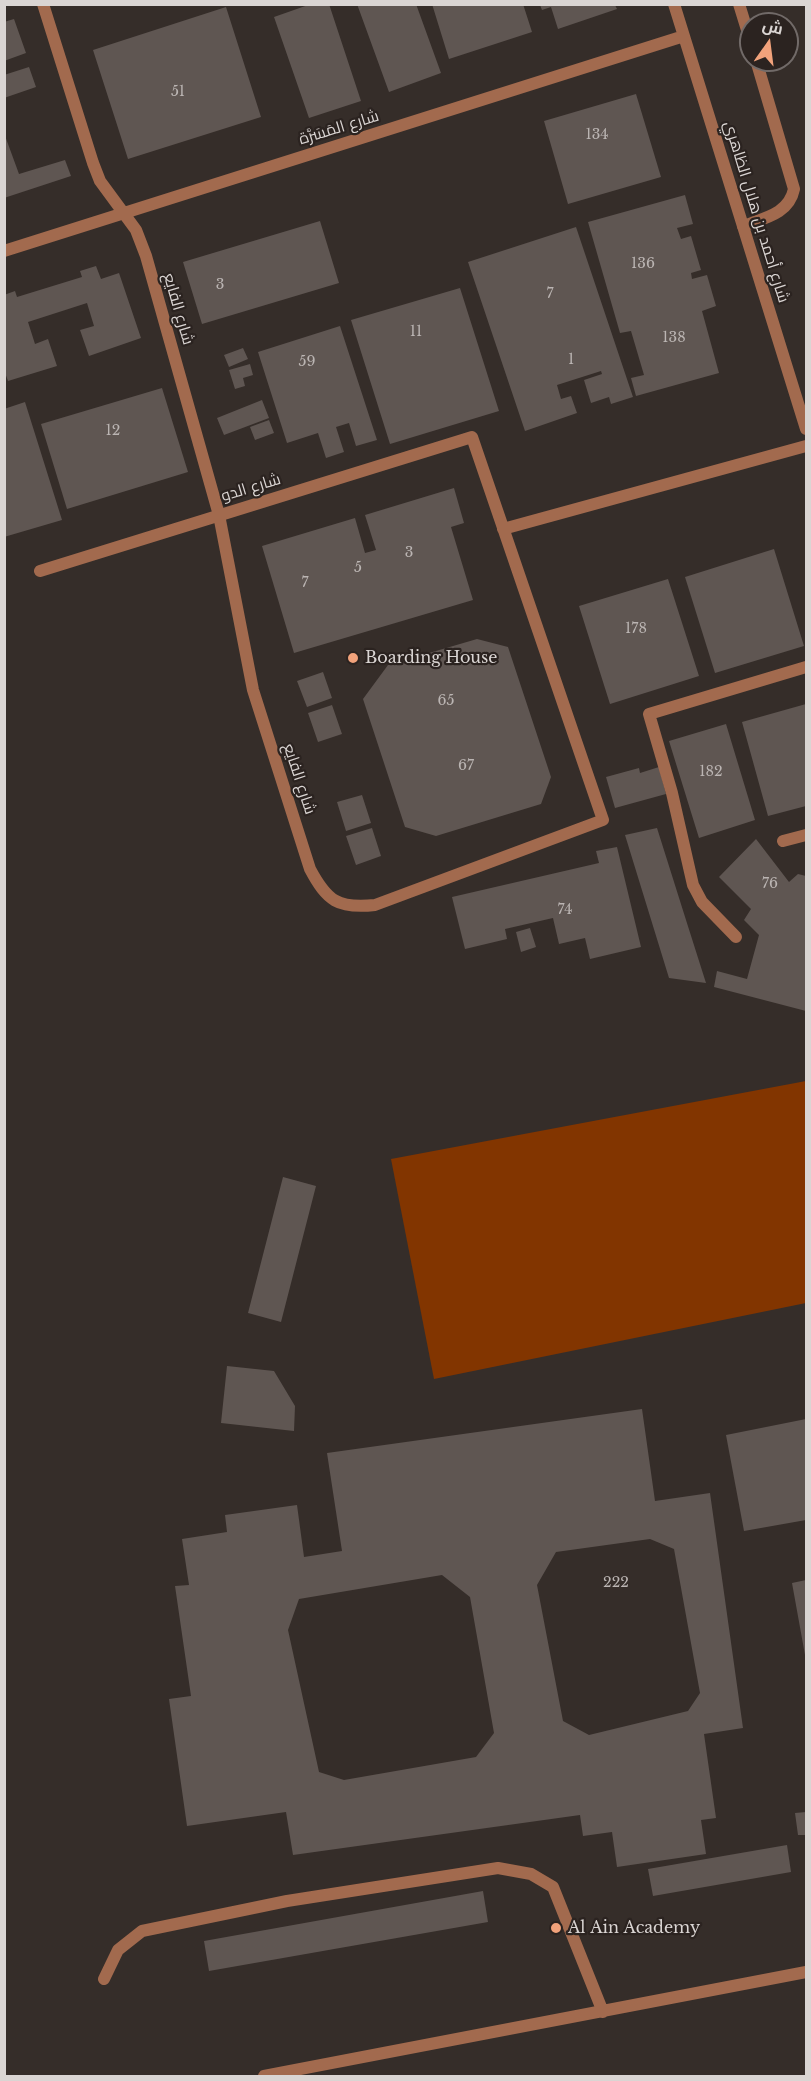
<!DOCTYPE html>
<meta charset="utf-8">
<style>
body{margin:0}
#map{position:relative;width:811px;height:2081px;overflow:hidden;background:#352d29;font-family:"Libre Baskerville",Cairo,serif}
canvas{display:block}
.frame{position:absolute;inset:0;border:6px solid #dad5d3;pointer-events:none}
.north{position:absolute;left:739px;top:12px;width:60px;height:60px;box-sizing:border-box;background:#2b2320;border:2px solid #716a68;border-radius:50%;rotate:14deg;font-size:16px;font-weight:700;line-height:24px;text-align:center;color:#dad5d3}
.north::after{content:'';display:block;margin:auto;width:21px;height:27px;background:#f1a27b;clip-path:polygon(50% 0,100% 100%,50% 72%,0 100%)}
</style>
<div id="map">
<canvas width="811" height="2081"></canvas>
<div class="frame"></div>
<div class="north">ش</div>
</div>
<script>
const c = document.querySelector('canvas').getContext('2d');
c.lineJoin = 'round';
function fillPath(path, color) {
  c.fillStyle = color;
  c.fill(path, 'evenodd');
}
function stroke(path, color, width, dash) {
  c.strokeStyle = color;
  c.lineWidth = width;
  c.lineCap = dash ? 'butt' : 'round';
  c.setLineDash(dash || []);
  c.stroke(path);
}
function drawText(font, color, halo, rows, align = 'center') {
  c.font = font + ' "Libre Baskerville",Cairo,serif';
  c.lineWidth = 4.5;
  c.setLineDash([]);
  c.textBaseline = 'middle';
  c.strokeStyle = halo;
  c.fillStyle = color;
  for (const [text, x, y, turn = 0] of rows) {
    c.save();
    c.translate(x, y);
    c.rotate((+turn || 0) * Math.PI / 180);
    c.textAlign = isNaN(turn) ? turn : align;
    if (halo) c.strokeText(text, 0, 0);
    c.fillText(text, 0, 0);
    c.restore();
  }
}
fillPath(new Path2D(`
 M806,1081V1303L434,1379L391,1159Z`), '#823500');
fillPath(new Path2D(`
 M311,4H329L361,101L309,118L274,17Z
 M357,4H416L441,73L389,92Z
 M432,4H523L532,32L449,59Z
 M540,5H615L617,9L558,29L551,7L542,10Z
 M226,7L261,117L128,159L93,50Z
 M14,19L26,53L4,61V22Z
 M29,67L36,87L4,98V75Z
 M636,94L661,177L568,204L544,121Z
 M4,133L19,174L65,160L71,176L4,198Z
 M685,195L693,224L677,228L681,239L691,236L701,270L691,273L692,279L707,275L716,306L702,311L719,373L636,396L631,378L644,375L631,331L620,333L588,222Z
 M320,221L339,283L202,324L183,262Z
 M576,227L633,397L611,404L609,397L591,403L584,380L602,374L601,371L557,385L561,399L571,396L577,413L525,431L468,262Z
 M96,266L101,279L119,273L141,338L89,356L80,330L94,326L87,303L28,322L35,344L48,339L57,366L8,381L4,370V295L15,291L17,297L82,277L80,271Z
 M460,288L499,411L390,444L351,320Z
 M340,326L377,440L356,446L349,423L336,427L344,452L326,458L318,433L287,443L258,352Z
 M243,348L248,359L229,367L224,355Z
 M250,364L253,375L243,378L245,386L235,389L229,370Z
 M162,388L188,472L67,509L41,424Z
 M262,400L269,418L224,435L217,418Z
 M25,402L62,520L4,537V409Z
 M269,420L274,433L255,440L250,427Z
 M454,488L464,523L451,527L473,600L294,653L262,546L355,518L365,553L376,550L365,515Z
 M774,549L804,646L715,673L685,577Z
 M668,579L699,676L610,704L579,606Z
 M477,639L508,647L551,777L541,804L436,836L405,827L363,699L388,665Z
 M323,672L332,698L307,707L297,681Z
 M806,704V806L768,816L742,722Z
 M332,705L342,734L318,742L308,713Z
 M726,724L755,820L699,838L669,741Z
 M659,767L666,794L615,808L606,777L639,768L640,773Z
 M362,795L371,823L346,831L337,802Z
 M372,828L381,856L356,865L346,836Z
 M657,828L686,920L706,983L669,978L625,835Z
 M756,839L789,882L798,874L806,876V1011L714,987L717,971L747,979L759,935L744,920L751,909L719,877Z
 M617,847L641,947L590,959L585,938L559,944L553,918L505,929L507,939L465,949L452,897L599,863L596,851Z
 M530,928L536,947L521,952L516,932Z
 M283,1177L316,1186L281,1322L248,1313Z
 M227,1366L274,1371L295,1406L294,1431L221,1423Z
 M642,1409L655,1501L710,1493L743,1728L704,1734L716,1818L701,1820L706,1854L617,1867L612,1832L583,1836L580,1815L293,1855L286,1812L187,1826L169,1699L191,1696L175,1586L189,1585L182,1539L227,1532L225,1515L297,1505L304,1557L342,1551L327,1453ZM650,1539L674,1549L700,1693L688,1711L589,1735L563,1721L537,1585L556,1552ZM442,1575L470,1597L494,1733L476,1757L344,1780L319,1772L288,1630L299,1599Z
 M806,1419V1520L744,1531L726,1435Z
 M806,1580V1655H805L792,1583Z
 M806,1812V1835H798L795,1813Z
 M787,1845L791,1872L653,1896L648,1869Z
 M483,1891L488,1922L209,1971L204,1941Z`), '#5f5652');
stroke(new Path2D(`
 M739,4L751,43
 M743,226C764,218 789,214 794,189L756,60
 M783,841L806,835
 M736,937L702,902L693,885L672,793L649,714L806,667
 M104,1979L118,1950L142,1931L287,1901L498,1868L531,1874L553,1887L603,2012
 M264,2076L806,1972`), '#a26a4e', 12);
stroke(new Path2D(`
 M674,4L806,429
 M4,251L684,36
 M503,529L806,446
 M40,571L472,437L603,820L375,905C338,909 327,901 310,869L253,690L219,515L146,256L136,230L100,181L93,163L43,4`), '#a26a4e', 12);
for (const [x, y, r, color] of [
 [353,658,6,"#f1a27b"],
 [556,1928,6,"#f1a27b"]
]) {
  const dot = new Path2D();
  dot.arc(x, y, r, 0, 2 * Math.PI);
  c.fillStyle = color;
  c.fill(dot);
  stroke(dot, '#2b2320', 2);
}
drawText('14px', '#bbb5b3', null, [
 ["51",178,92],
 ["134",597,135],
 ["136",643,264],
 ["3",220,285],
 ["7",550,294],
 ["11",416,332],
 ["138",674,338],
 ["1",571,360],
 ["59",307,362],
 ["12",113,431],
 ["3",409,553],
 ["5",358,568],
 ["7",305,583],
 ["178",636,629],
 ["65",446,701],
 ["67",466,766],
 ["182",711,772],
 ["76",770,884],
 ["74",565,910],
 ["222",616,1583]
]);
drawText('16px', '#dad5d3', '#2b2320', [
 ["شارع المَسَرَّة",339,128,-17],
 ["شارع أحمد بن هلال الظاهري",756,212,73],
 ["شارع الفايع",178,309,74],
 ["شارع الدو",251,488,-17],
 ["شارع الفايع",299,779,72]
]);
drawText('16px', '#dad5d3', '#2b2320', [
 ["Boarding House",365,658],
 ["Al Ain Academy",568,1928]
], 'left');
</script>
